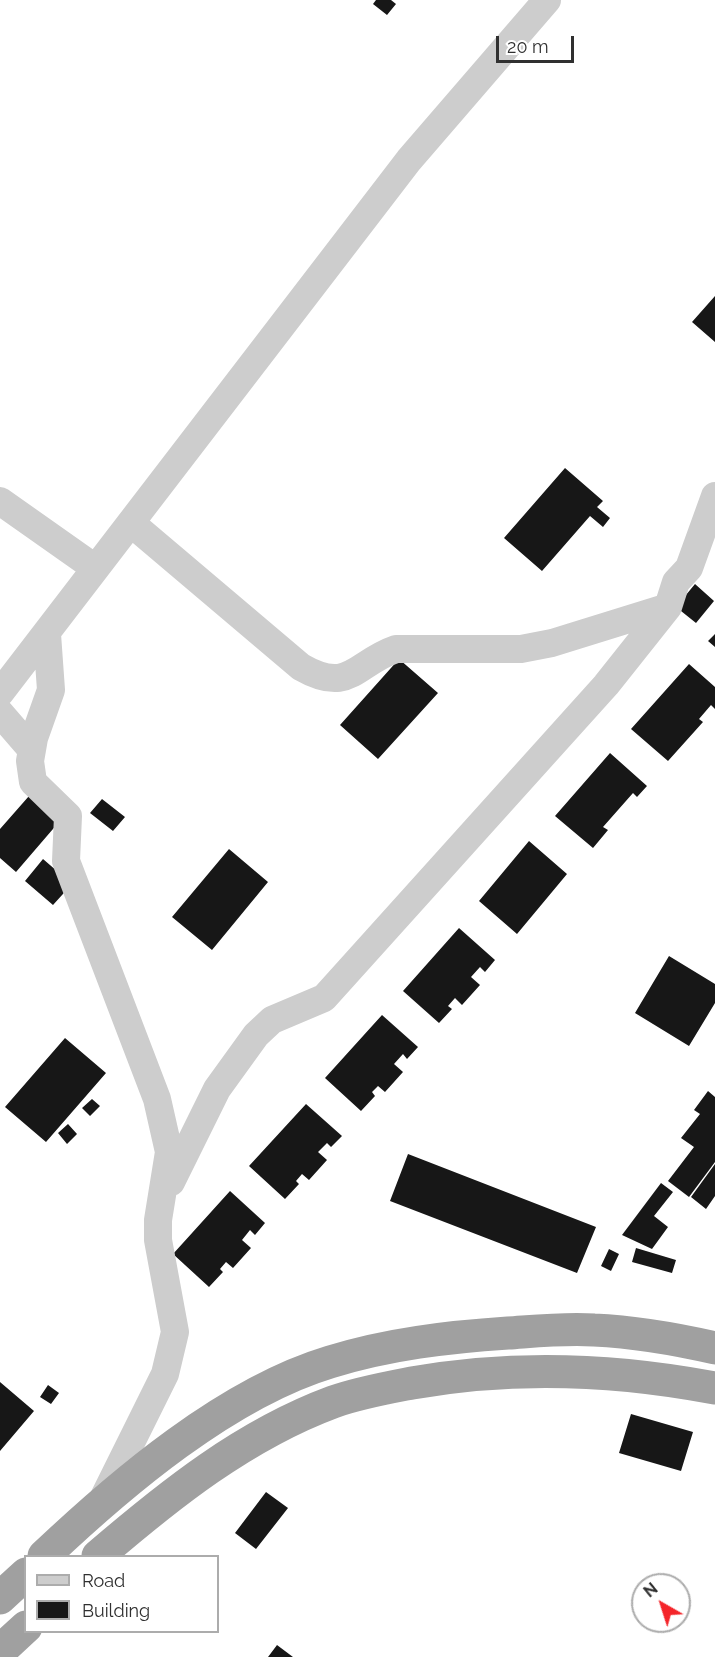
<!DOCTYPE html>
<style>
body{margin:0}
#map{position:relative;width:715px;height:1657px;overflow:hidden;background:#fff;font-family:Raleway,sans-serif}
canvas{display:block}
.legend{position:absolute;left:24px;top:1555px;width:195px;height:78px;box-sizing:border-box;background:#fff;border:2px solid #acacac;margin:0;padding:8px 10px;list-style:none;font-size:18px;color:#303030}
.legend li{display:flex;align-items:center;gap:12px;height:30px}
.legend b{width:30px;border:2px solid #acacac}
.north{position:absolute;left:631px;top:1573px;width:60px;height:60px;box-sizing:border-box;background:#fff;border:2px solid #acacac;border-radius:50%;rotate:321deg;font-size:16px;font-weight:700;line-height:24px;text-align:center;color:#303030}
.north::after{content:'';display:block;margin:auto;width:21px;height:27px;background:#f4252a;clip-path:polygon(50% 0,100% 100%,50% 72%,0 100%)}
.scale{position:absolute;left:496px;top:36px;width:78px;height:27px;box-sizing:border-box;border:3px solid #303030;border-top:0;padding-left:8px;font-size:18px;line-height:21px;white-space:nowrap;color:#303030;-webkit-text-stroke:4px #fff;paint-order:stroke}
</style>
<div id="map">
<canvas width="715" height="1657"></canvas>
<ul class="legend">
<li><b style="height:8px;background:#cdcdcd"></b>Road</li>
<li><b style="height:16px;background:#171717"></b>Building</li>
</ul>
<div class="north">N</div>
<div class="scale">20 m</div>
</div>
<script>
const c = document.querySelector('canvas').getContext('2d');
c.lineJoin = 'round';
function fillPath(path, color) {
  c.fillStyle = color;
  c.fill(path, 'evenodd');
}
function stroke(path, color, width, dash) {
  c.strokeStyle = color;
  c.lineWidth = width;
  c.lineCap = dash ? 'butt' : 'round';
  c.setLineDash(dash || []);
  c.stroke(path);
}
fillPath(new Path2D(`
 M376,0H391L396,4L387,15L373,4Z
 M715,296V342L692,322Z
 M565,468L603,501L597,507L610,518L603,527L590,516L542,571L504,538Z
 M695,584L714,601L696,623L676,607Z
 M715,634V647L708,641Z
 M399,659L438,693L378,759L340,725Z
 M689,664L715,687V709L711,705L699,719L703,722L668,761L631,729Z
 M610,753L647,786L637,797L633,793L603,827L608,830L593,848L555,816Z
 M29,796L59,822L16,872L0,858V829Z
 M102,799L125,817L113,831L90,813Z
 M529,841L567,874L517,934L479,901Z
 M229,849L268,882L212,950L172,917Z
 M43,859L72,884L53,905L25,881Z
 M459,928L495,960L485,972L480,967L471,977L480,985L462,1005L455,998L448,1006L452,1009L439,1023L403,991Z
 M669,956L715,984V1003L689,1046L635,1013Z
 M382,1015L418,1047L407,1059L403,1054L394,1064L403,1072L385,1092L378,1086L372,1092L375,1096L361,1111L325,1078Z
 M65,1038L106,1073L46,1142L5,1107Z
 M708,1091L715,1097V1162L689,1197L668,1181L694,1147L681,1138L700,1114L694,1110Z
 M92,1099L100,1106L90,1116L82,1108Z
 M306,1104L342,1136L331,1147L327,1143L318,1152L327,1160L309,1180L302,1174L296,1181L299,1184L285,1199L249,1166Z
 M68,1124L77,1134L67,1144L58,1133Z
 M408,1154L596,1227L577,1273L390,1201Z
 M715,1164V1196L706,1209L691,1197Z
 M661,1183L673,1192L654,1216L668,1227L652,1249L622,1235Z
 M230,1191L265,1223L255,1235L250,1230L242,1240L251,1248L233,1268L226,1262L220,1269L223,1272L209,1287L173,1254Z
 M636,1248L676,1260L672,1273L632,1262Z
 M609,1249L619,1254L611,1271L601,1266Z
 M0,1382L34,1411L0,1451Z
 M48,1385L59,1393L51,1404L40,1397Z
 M631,1414L693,1432L681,1471L619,1453Z
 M266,1492L288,1508L256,1549L235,1533Z
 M277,1645L293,1657H268Z`), '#171717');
stroke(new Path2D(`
 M0,501L95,568
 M131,523L301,667C350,695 355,663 396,649H521L552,643L668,607
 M47,634L51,690L34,738L30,761L33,782L68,816L66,861L157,1099L169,1152L158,1220V1240L175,1332L165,1374L101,1503
 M0,693L409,160L547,0
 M0,713L32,750
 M171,1182L217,1089L256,1035L272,1020L324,998L606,685L668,607L676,582L689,568L715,496`), '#cdcdcd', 28);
stroke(new Path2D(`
 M44,1556C121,1483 227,1393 330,1362C388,1344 448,1337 508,1333C537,1331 566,1328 594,1330C635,1332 676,1339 715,1348
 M98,1556C169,1495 244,1435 333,1402C358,1393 386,1388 412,1383C513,1365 615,1369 715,1388
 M0,1598L26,1574
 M0,1651L26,1627`), '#a0a0a0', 33);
</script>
